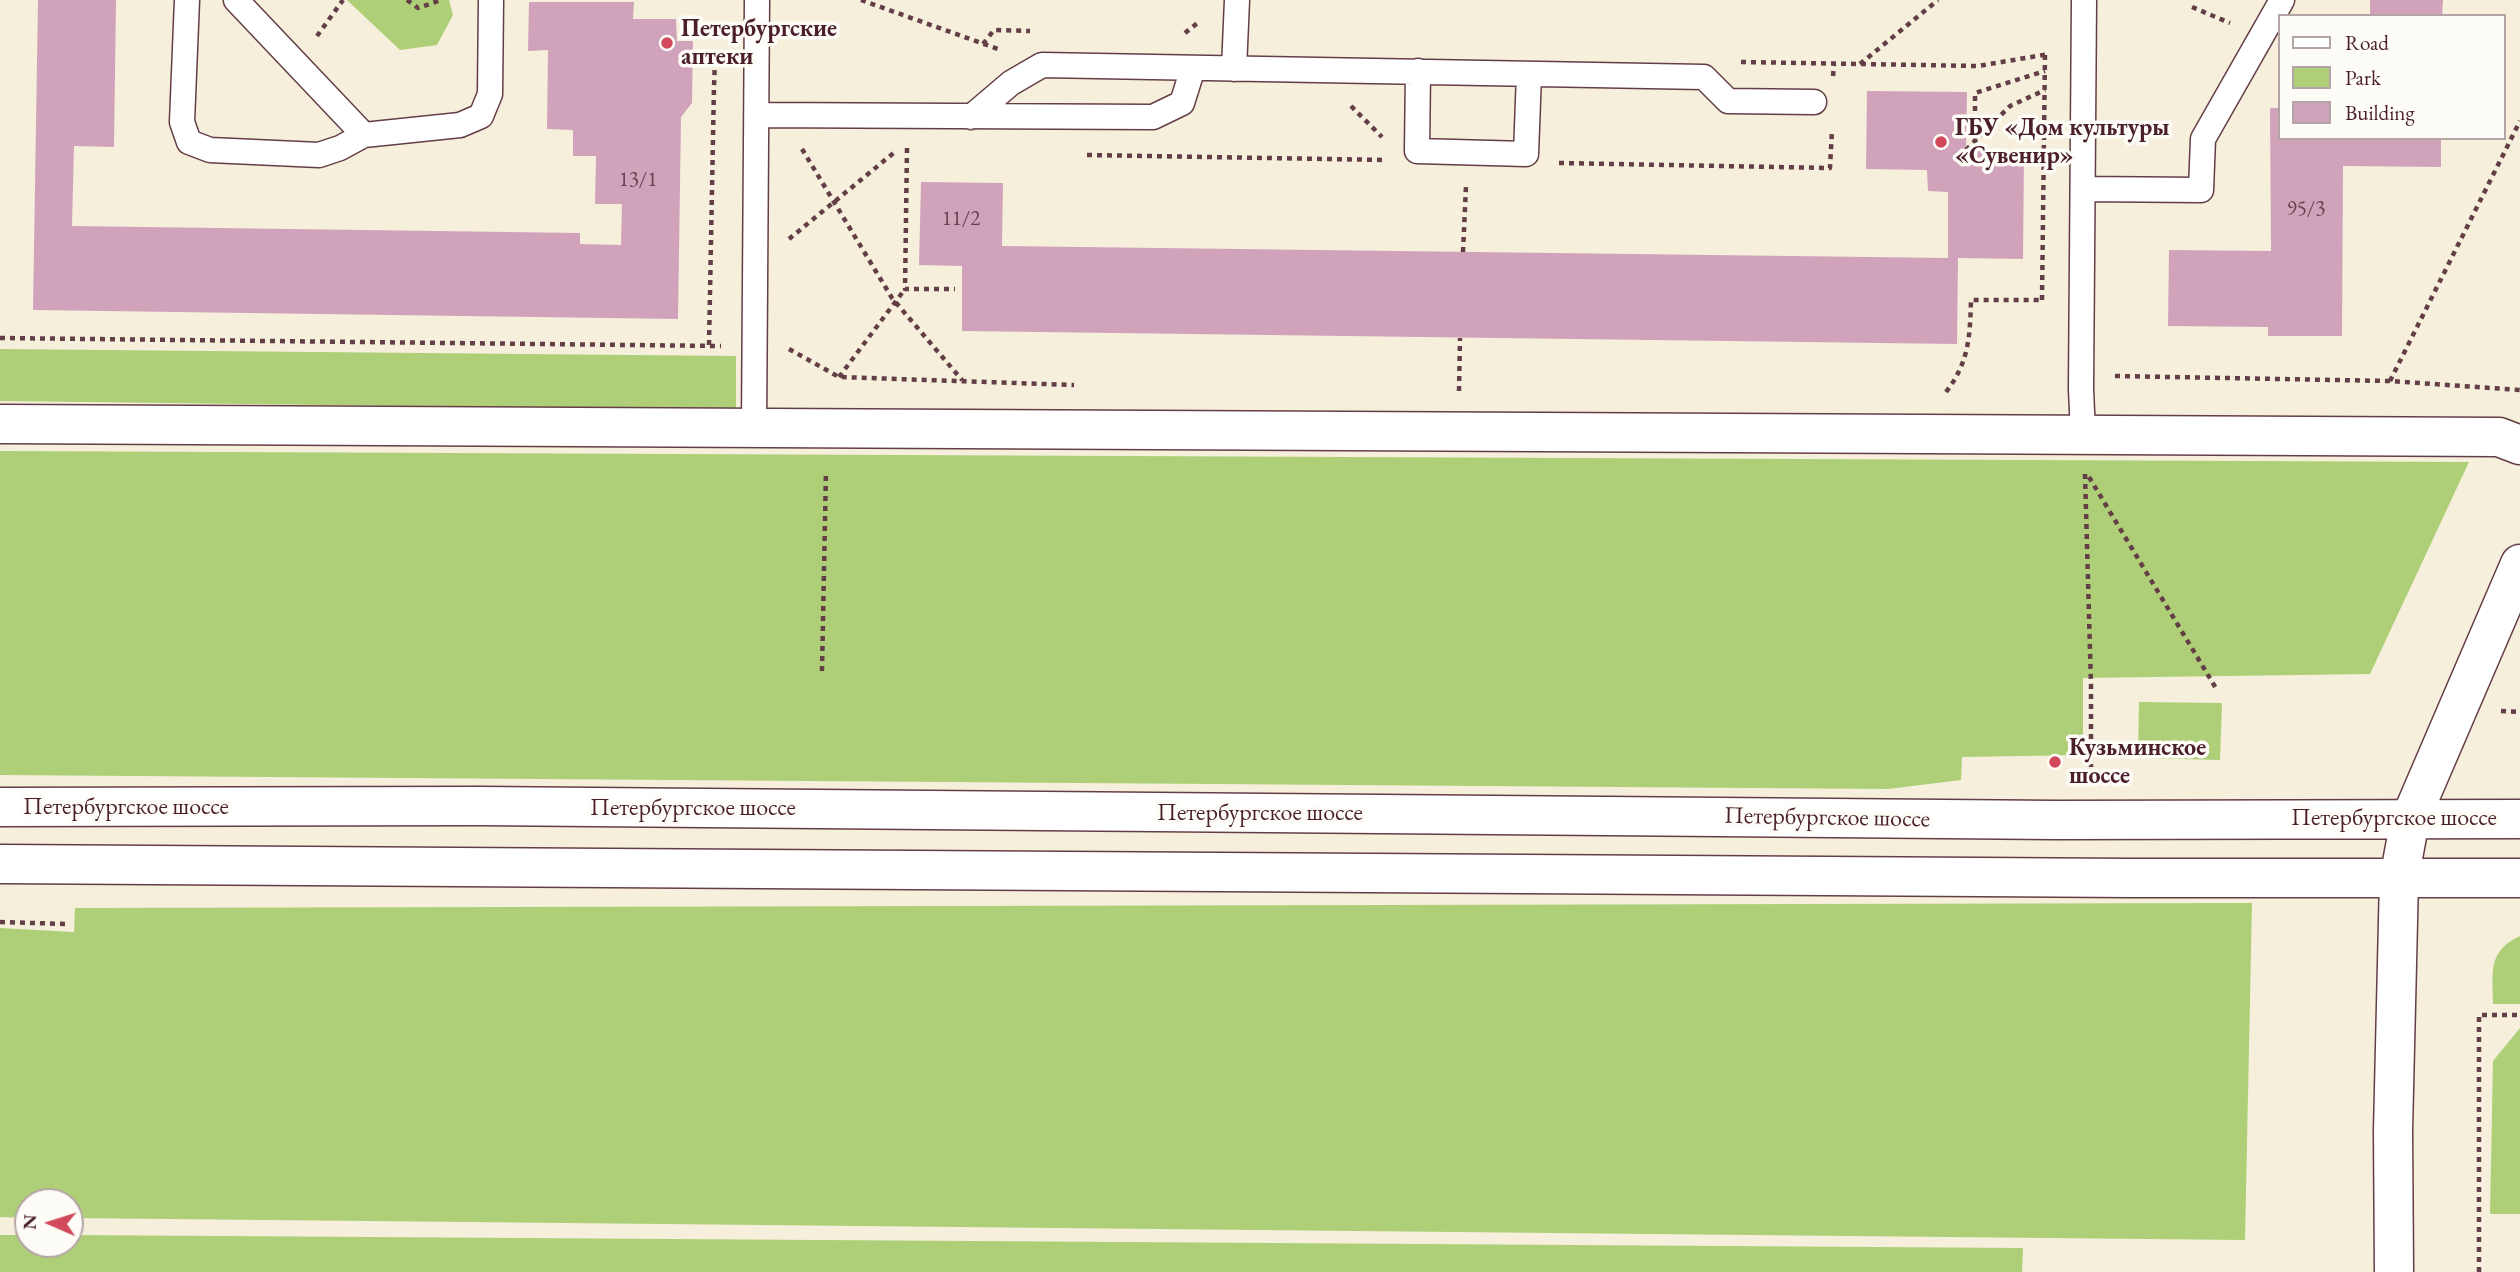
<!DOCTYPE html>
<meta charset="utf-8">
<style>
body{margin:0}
#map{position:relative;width:2520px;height:1272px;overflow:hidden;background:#f5efdc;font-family:"EB Garamond",serif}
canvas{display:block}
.legend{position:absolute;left:2278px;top:14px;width:228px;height:126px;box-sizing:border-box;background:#fdfcf7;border:2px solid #b5a4a5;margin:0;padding:9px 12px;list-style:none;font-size:21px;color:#4a1f2b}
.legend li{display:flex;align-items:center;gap:14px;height:35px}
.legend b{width:35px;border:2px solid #b5a4a5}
.north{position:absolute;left:14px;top:1188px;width:70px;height:70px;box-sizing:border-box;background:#fdfcf7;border:2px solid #b5a4a5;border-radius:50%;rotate:273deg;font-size:19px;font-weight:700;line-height:28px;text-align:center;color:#4a1f2b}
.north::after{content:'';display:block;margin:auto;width:24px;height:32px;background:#d1495b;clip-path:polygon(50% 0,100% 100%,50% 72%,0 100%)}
</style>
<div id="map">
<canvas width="2520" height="1272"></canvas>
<ul class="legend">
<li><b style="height:9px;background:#fff"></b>Road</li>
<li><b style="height:19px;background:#aecf77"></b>Park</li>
<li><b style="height:19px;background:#d0a3ba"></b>Building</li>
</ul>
<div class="north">N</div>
</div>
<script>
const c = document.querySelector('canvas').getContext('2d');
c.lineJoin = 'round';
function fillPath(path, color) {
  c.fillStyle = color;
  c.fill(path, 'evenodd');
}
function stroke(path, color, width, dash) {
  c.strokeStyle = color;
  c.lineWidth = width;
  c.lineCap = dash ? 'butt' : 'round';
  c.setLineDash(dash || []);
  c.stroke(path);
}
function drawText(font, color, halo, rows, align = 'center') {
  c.font = font + ' "EB Garamond",serif';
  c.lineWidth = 7;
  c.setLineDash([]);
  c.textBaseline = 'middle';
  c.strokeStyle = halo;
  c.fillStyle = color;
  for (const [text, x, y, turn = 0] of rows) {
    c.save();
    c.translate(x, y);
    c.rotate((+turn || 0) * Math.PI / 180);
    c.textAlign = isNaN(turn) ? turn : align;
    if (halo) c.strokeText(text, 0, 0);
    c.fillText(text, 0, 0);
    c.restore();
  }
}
fillPath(new Path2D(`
 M347,0H449L453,15L437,45L400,50Z
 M0,349L736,356V410L0,401Z
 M0,451L2469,462L2370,674L2083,678V755L1962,757L1961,780L1888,789L0,775Z
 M2139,702L2222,703L2220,760L2138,758Z
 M2252,903L2245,1240L70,1218V1202H28V1218L0,1217V928L74,932L75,908Z
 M2520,936V1004H2493C2493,973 2487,951 2520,936Z
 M2520,1028V1214H2490L2493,1061Z
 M0,1235H28V1244H70V1235L2023,1248L2022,1272H0Z`), '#aecf77');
fillPath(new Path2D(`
 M38,0H116L114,147L74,146L72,226L580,233V244L621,245L622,204H595L596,156H573V130L547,129L548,50L528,51L529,2H634L633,19H676L677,41H693L692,103L681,117L678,319L33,310Z
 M2370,0H2443L2442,16H2370Z
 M1867,91L1967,92L1966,150L2024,151L2023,259L1958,258L1957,344L962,331V266L919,265L921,182L1003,183L1002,246L1948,258V192L1928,191L1927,170L1866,169Z
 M2270,108H2280V138H2441V167L2343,166L2342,336H2268V327L2168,326L2169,250L2271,251Z`), '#d0a3ba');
const service = new Path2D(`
 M187,0L182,122L189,142L210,150L319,155L340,148L364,135L460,125L481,116L490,94L491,0
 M236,0L364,135
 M1234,69L1237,0
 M1418,71L1417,151L1526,154L1529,74
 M758,115L1153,117L1182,103L1193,68
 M971,117L1011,83L1042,65L1704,77L1728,101L1814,102
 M2084,189L2201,190L2203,139L2282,0
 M754,428L757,0
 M2083,434L2081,389L2084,0`);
const minor = new Path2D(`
 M0,424L2499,437L2520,445`);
const tertiary = new Path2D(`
 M2410,820L2520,564`);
const secondary = new Path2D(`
 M0,807L480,806L2056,820L2520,819
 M0,864L2131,878H2520
 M2394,1272L2393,1131L2399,879L2410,820`);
stroke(service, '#643e46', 27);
stroke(minor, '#643e46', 41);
stroke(tertiary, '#643e46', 41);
stroke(secondary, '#643e46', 41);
stroke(new Path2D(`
 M407,0L418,8L441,0
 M861,0L998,49
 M2192,7L2230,23
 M1185,33L1200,21
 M317,36L343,0
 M983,44L994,30L1030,31
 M1741,62L1978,66L2049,54
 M1860,64L1938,0
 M1833,76L1834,65
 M1351,106L1382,137
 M1975,141V93L2045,71
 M907,148L905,289H955
 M802,149L892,298L962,380
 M1966,150L2010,106L2045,90
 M1087,155L1386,160
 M1559,163L1830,168L1832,130
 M789,239L896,151
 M1463,252L1466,186
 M2042,300L2045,54
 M0,338L721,346
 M709,345L714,86L715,61H724
 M789,349L839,377L1074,385
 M2115,376L2390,381L2520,390
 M839,377L905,289
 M2390,381L2520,121
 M1459,391L1460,338
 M1946,392C1969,362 1970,337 1971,300H2043
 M2085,474L2091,686V767
 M2089,477L2217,690
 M822,671L826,471
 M2501,711L2520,712
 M0,922L67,924
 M2479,1272V1015H2520`), '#643e46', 4.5, [5, 5]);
stroke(service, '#fff', 24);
stroke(minor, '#fff', 38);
stroke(tertiary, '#fff', 38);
stroke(secondary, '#fff', 38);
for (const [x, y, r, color] of [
 [667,43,7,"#d1495b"],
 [1941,142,7,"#d1495b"],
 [2055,762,7,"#d1495b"]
]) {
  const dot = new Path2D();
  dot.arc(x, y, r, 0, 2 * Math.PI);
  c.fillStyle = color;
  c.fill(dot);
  stroke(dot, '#fdfcf7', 2.5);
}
drawText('21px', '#6c404f', null, [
 ["13/1",638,180],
 ["95/3",2306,209],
 ["11/2",961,219]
]);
drawText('bold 24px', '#4a1f2b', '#fdfcf7', [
 ["Петербургские",681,29],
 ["аптеки",681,57],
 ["ГБУ «Дом культуры",1955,128],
 ["«Сувенир»",1955,156],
 ["Кузьминское",2069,748],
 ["шоссе",2069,776]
], 'left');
drawText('24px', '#4a1f2b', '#fdfcf7', [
 ["Петербургское шоссе",126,807],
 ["Петербургское шоссе",693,808],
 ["Петербургское шоссе",1260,813],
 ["Петербургское шоссе",1827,818,1],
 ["Петербургское шоссе",2394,818]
]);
</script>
